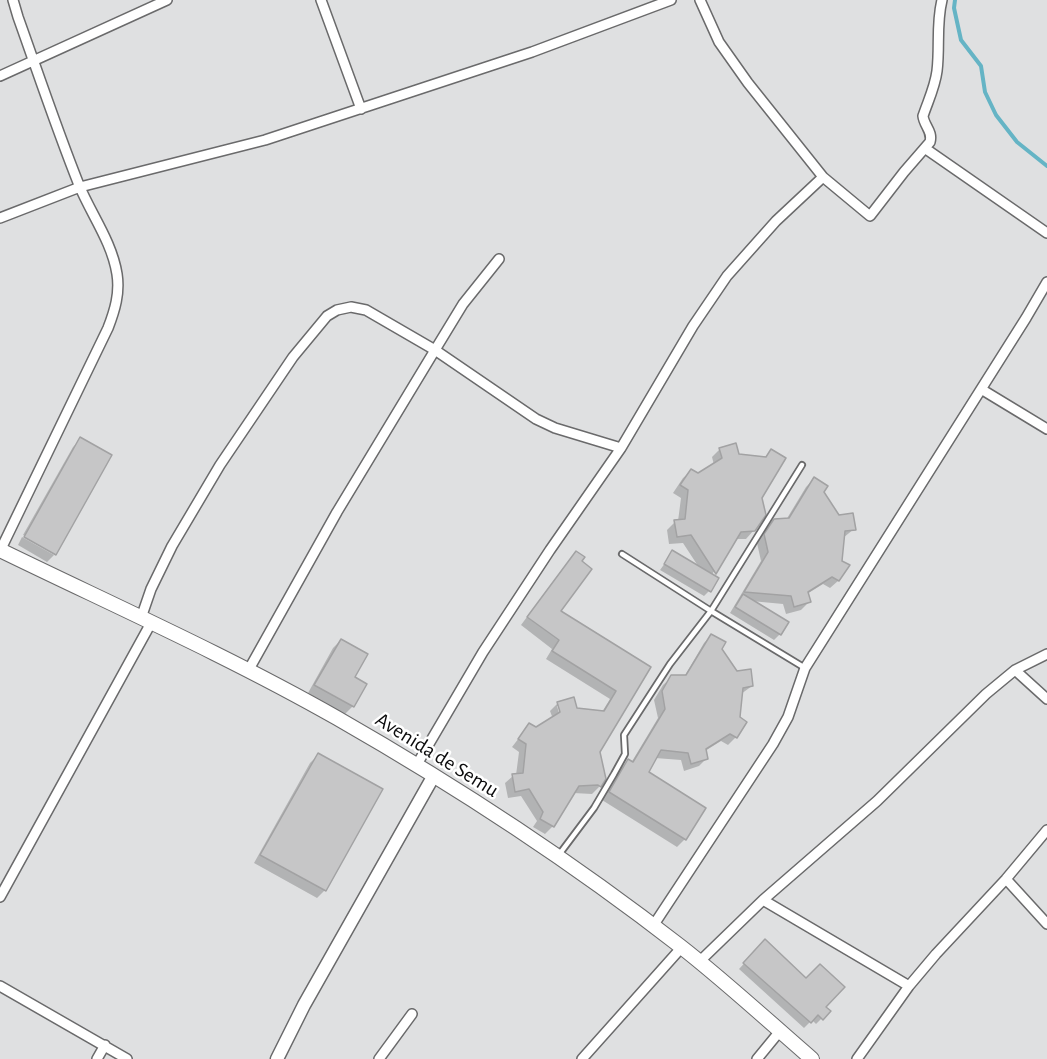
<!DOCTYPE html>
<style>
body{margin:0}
canvas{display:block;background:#dfe0e1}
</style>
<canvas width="1047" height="1059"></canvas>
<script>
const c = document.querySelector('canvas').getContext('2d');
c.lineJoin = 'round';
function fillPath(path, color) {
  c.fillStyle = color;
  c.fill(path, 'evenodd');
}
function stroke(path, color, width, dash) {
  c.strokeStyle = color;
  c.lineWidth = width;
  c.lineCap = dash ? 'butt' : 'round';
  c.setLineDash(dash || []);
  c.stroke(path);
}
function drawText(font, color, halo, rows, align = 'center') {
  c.font = font + ' "Alegreya Sans",sans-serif';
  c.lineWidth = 5;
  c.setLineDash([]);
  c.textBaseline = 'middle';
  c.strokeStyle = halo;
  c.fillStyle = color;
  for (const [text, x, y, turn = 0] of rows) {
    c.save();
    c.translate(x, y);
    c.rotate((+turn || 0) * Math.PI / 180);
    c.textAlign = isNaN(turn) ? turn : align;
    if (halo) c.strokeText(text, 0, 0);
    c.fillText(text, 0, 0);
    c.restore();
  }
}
fillPath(new Path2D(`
 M81,439L55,552L23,535L73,447Z
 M720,449L738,455L764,458L771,451L754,530L746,539H735L711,576L709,591L704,596L660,570L673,552L700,569L683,543L669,544L667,530L675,522L678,521L681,498L673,493L683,478L691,471L698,475L714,465L712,457Z
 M814,479L838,517L854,529L843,538L838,581L830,588L823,584L807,594L809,602L801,610L786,614L783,604L751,601L780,634L774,640L730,613L761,561L757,543L766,529L774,520H786L806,487Z
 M22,537L54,555L47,562L18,545Z
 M569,560L559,611L649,668L599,752L604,779L600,786L592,794L573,793L553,826L545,834L533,827L537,821L521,796L508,798L505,783L513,776L516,775L519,752L512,747L529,725L536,729L553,719L550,711L558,703L576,709L602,712L610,699L546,659L552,649L521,625ZM557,706H560L561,720Z
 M712,635L736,673L752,686L741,694L736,737L728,745L721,741L705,751L707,758L699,766L684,771L681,760L655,758L647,772L704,808L685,839L677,847L602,800L620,769L628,761L631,763L658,718L654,700L663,685L672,677H684L704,643Z
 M341,640L353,678L365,685L353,706L345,714L308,693L333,648Z
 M318,755L381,790L324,891L317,898L254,863L310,763Z
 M765,941L806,980L829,1011L816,1024L812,1020L804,1028L739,969Z`), '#0003');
stroke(new Path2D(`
 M955,0L954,8L961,40L981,66L985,92L996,115L1017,142L1047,166`), '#65b4c5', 4);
const building = new Path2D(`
 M80,437L112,455L56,555L24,537Z
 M736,443L739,454L766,457L771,449L786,458L762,498L766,515L755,531L741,532L716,574L691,535L677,537L674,520L685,519L688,490L680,485L691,469L698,473L722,458L719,448Z
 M814,477L828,486L824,492L839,515L853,513L856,530L845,531L842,561L850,565L839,581L832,577L808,592L811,602L794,607L791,596L744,592L768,552L764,534L774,519L789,518Z
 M672,550L719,578L711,592L664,564Z
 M576,551L585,557L582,561L592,569L561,611L651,667L600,752L606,779L601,787L598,785L579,786L554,827L540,819L543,812L529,789L515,792L512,774L523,773L526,744L518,739L529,723L536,727L560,712L557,702L574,697L577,708L604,711L616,691L552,651L559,640L527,617Z
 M743,594L789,622L781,635L735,607Z
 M711,634L726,642L722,649L737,671L751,669L753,686L743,688L740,717L747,722L737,738L730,734L706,749L708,759L691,764L688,753L661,750L649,772L706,808L686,840L609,792L628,759L633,762L665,709L662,691L671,675H686Z
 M341,639L368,654L355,677L367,684L354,707L314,685Z
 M318,753L383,789L326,891L260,855Z
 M765,939L806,978L820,964L845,987L826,1007L831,1011L823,1020L818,1015L811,1023L743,963Z`);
fillPath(building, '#c6c6c7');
stroke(building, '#a2a2a3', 1.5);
const service = new Path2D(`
 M622,554L711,611L805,668
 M558,856L594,808L614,774L625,754L624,735L670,664L711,611L802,465`);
const minor = new Path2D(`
 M321,0L361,109
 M700,0L719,42L748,83L823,177L870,216L904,172L930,142C933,131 924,126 923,116C928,101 935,87 937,71C940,47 936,24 942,0
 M0,76L167,0
 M926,149L1047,233
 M0,218L80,187L265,140L532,52L671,0
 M981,389L1047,429
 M0,551L108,328C115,310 120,293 117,274C112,242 91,214 79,185C57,130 38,73 18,17L13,0
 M141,618L151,589L172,546L220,465L293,357L327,316L337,310L351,307L366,310L435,350L536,419L555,428L621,448
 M1015,670L1047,699
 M248,671L337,512L435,350L463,304L499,259
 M416,766L483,652L550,550L621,448L693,326L727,276L776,221L823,177
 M1006,879L1047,924
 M0,897L151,623
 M763,900L909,986
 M653,926L773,744L788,717L805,668L1026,318L1047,282
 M699,962L763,900L877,801L986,694L1015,670L1047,654
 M0,986L127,1059
 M97,1059L105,1045
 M379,1059L412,1014
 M582,1059L682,947
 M757,1059L780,1031
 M857,1059L909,986L936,954L1006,879L1047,830`);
const tertiary = new Path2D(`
 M277,1059L304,1005L433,777`);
const secondary = new Path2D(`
 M0,550C113,605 228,656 337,718C456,786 572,862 680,946C725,981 768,1021 812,1059`);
stroke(service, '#6a6a6b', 8);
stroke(minor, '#6a6a6b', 12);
stroke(tertiary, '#6a6a6b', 15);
stroke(secondary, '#6a6a6b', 16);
stroke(service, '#fff', 4.5);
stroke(minor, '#fff', 9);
stroke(tertiary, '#fff', 12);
stroke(secondary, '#fff', 14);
drawText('21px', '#0b0b0c', '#fff', [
 ["Avenida de Semu",437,755,32]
]);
</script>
